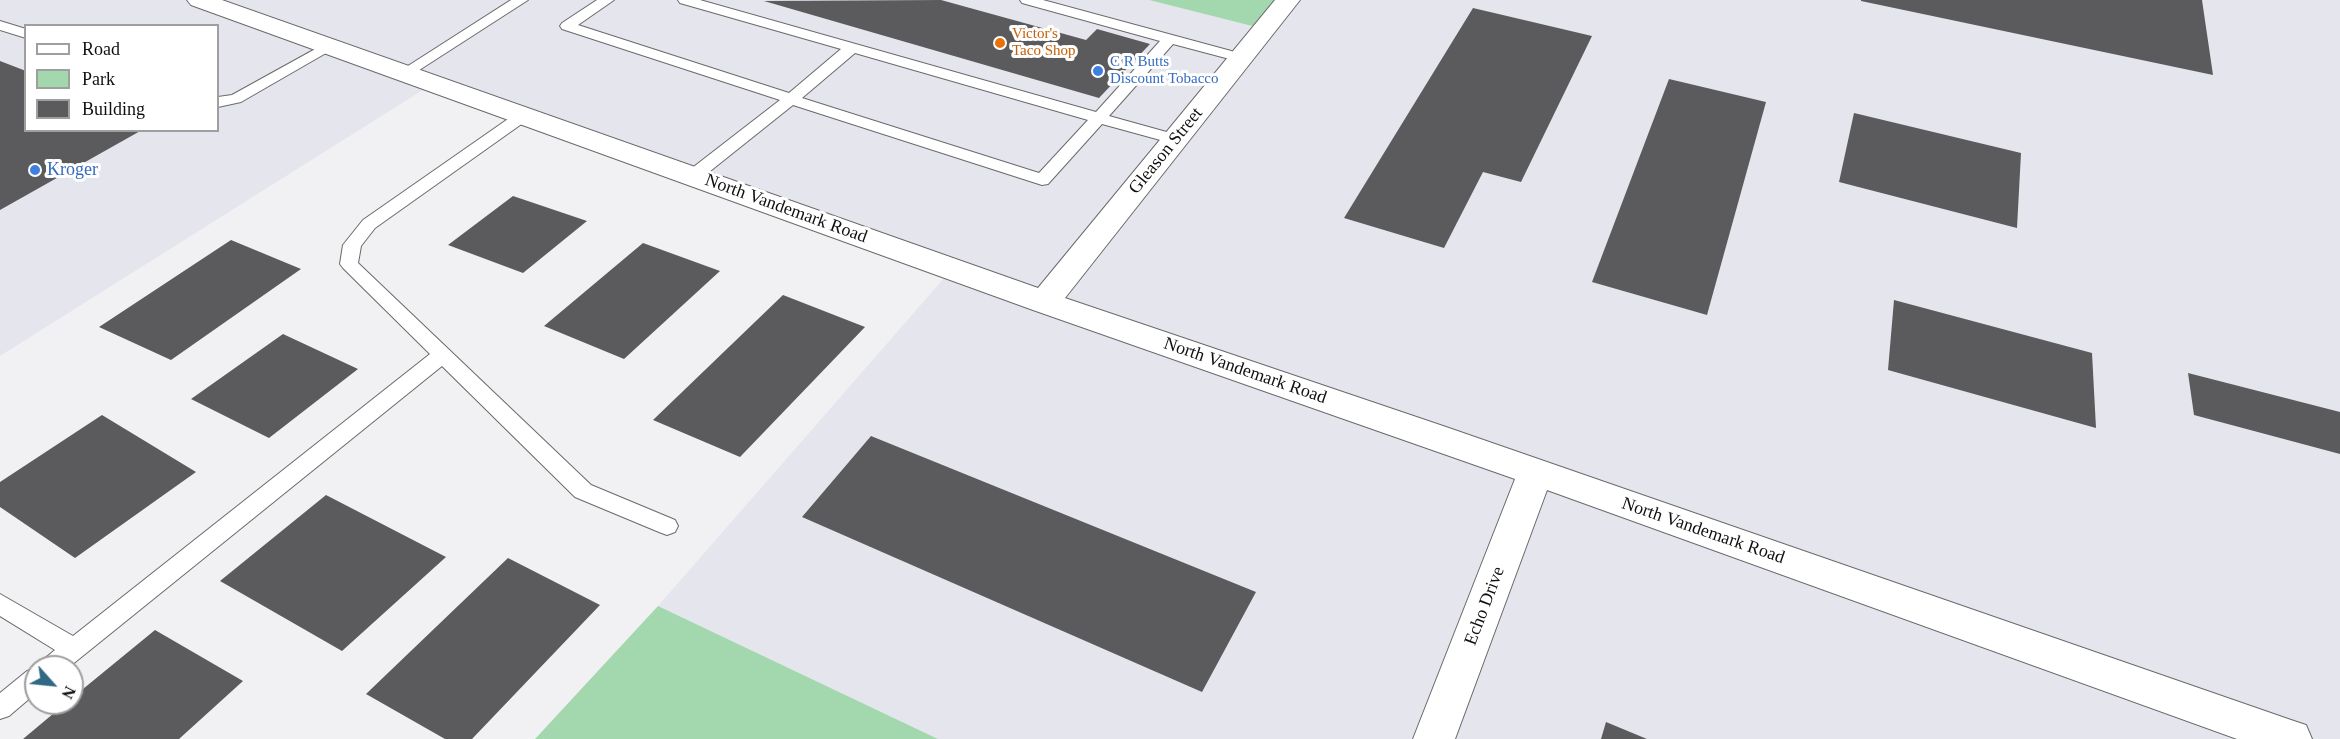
<!DOCTYPE html>
<style>
body{margin:0}
#map{position:relative;width:2340px;height:739px;overflow:hidden;background:#f1f1f4;font-family:"Times New Roman",serif}
canvas{display:block}
.legend{position:absolute;left:24px;top:24px;width:195px;height:108px;box-sizing:border-box;background:#fff;border:2px solid #9f9fa0;margin:0;padding:8px 10px;list-style:none;font-size:18px;color:#101011}
.legend li{display:flex;align-items:center;gap:12px;height:30px}
.legend b{width:30px;border:2px solid #9f9fa0}
.north{position:absolute;left:24px;top:655px;width:60px;height:60px;box-sizing:border-box;background:#fff;border:2px solid #9f9fa0;border-radius:50%;rotate:117deg;font-size:16px;font-weight:700;line-height:24px;text-align:center;color:#101011}
.north::after{content:'';display:block;margin:auto;width:21px;height:27px;background:#306983;clip-path:polygon(50% 0,100% 100%,50% 72%,0 100%)}
</style>
<div id="map">
<canvas width="2340" height="739"></canvas>
<ul class="legend">
<li><b style="height:8px;background:#fff"></b>Road</li>
<li><b style="height:16px;background:#a3d7ad"></b>Park</li>
<li><b style="height:16px;background:#5b5b5d"></b>Building</li>
</ul>
<div class="north">N</div>
</div>
<script>
const c = document.querySelector('canvas').getContext('2d');
c.lineJoin = 'round';
function fillPath(path, color) {
  c.fillStyle = color;
  c.fill(path, 'evenodd');
}
function stroke(path, color, width, dash) {
  c.strokeStyle = color;
  c.lineWidth = width;
  c.lineCap = dash ? 'butt' : 'round';
  c.setLineDash(dash || []);
  c.stroke(path);
}
function drawText(font, color, halo, rows, align = 'center') {
  c.font = font + ' "Times New Roman",serif';
  c.lineWidth = 6;
  c.setLineDash([]);
  c.textBaseline = 'middle';
  c.strokeStyle = halo;
  c.fillStyle = color;
  for (const [text, x, y, turn = 0] of rows) {
    c.save();
    c.translate(x, y);
    c.rotate((+turn || 0) * Math.PI / 180);
    c.textAlign = isNaN(turn) ? turn : align;
    if (halo) c.strokeText(text, 0, 0);
    c.fillText(text, 0, 0);
    c.restore();
  }
}
fillPath(new Path2D(`
 M0,0H1149L1264,29L1288,0H2340V739H938L658,606L952,269L434,83L0,356ZM26,26H218V130H26Z`), '#e5e5ee');
fillPath(new Path2D(`
 M1149,0H1288L1264,29Z
 M658,606L938,739H535Z`), '#a3d7ad');
fillPath(new Path2D(`
 M941,0L1086,40L1097,29L1150,44L1099,98L764,1Z
 M1861,0H2202L2213,75L1861,1Z
 M1473,8L1592,36L1521,182L1483,172L1444,248L1344,218Z
 M0,61L26,71V130H142L0,210Z
 M1669,79L1766,102L1707,315L1592,282Z
 M1854,113L2021,153L2017,228L1839,182Z
 M513,196L587,221L523,273L448,245Z
 M231,240L301,269L171,360L99,327Z
 M643,243L720,271L624,359L544,326Z
 M783,295L865,327L740,457L653,420Z
 M1894,300L2092,353L2096,428L1888,370Z
 M283,334L358,369L269,438L191,399Z
 M2188,373L2340,412V454L2194,415Z
 M102,415L196,472L75,558L0,507V482Z
 M871,436L1256,592L1202,692L802,517Z
 M326,495L446,557L342,651L220,581Z
 M508,558L600,605L472,739H445L366,694Z
 M155,630L243,681L179,739H23L66,703H72V698Z
 M1606,722L1647,739H1601Z`), '#5b5b5d');
const lane = new Path2D(`
 M511,0H528L410,76H400L397,73Z
 M597,0H614L578,25L789,93L841,49L680,3L678,0H700L1096,112L1160,41L1022,3L1020,0H1043L1246,55L1248,58L1241,62L1173,44L1109,116L1181,136L1183,139L1181,142L1175,144L1102,124L1048,184L1042,185L793,105L699,180H687L685,176L687,172L780,100L562,29L560,26L562,23ZM855,53L1088,120L1039,173L802,98Z
 M0,21L26,29V38L0,30Z
 M328,42L335,46L333,49L241,102L218,107V97L232,95Z
 M524,110L530,112L532,115L530,118L375,228L361,246L358,263L591,485L675,520L678,526L675,532L667,535L659,532L575,497L442,366L69,667H39L43,660L55,650L0,616V594L73,636L430,354L343,268L340,264L343,245L363,220L518,112Z
 M36,668V693L9,716L0,719V693L27,671Z`);
const street = new Path2D(`
 M187,0H222L1038,288L1275,0H1300L1065,298L1446,427L2291,720L2306,725L2312,739H2237L1547,490L1455,739H1413L1515,479L1033,310L191,5Z`);
stroke(lane, '#6a6a6c', 2);
stroke(street, '#6a6a6c', 2);
fillPath(lane, '#fff');
fillPath(street, '#fff');
for (const [x, y, r, color] of [
 [1000,43,6,"#e8710a"],
 [1098,71,6,"#3f7fe0"],
 [35,170,6,"#3f7fe0"]
]) {
  const dot = new Path2D();
  dot.arc(x, y, r, 0, 2 * Math.PI);
  c.fillStyle = color;
  c.fill(dot);
  stroke(dot, '#fff', 2);
}
drawText('15px', '#c56008', '#fff', [
 ["Victor's",1012,34],
 ["Taco Shop",1012,51]
], 'left');
drawText('15px', '#366cbe', '#fff', [
 ["C R Butts",1110,62],
 ["Discount Tobacco",1110,79]
], 'left');
drawText('18px', '#101011', '#fff', [
 ["Gleason Street",1166,151,-51],
 ["North Vandemark Road",786,209,20],
 ["North Vandemark Road",1245,371,19],
 ["North Vandemark Road",1703,531,19],
 ["Echo Drive",1485,606,-69]
]);
drawText('18px', '#366cbe', '#fff', [
 ["Kroger",47,170]
], 'left');
</script>
